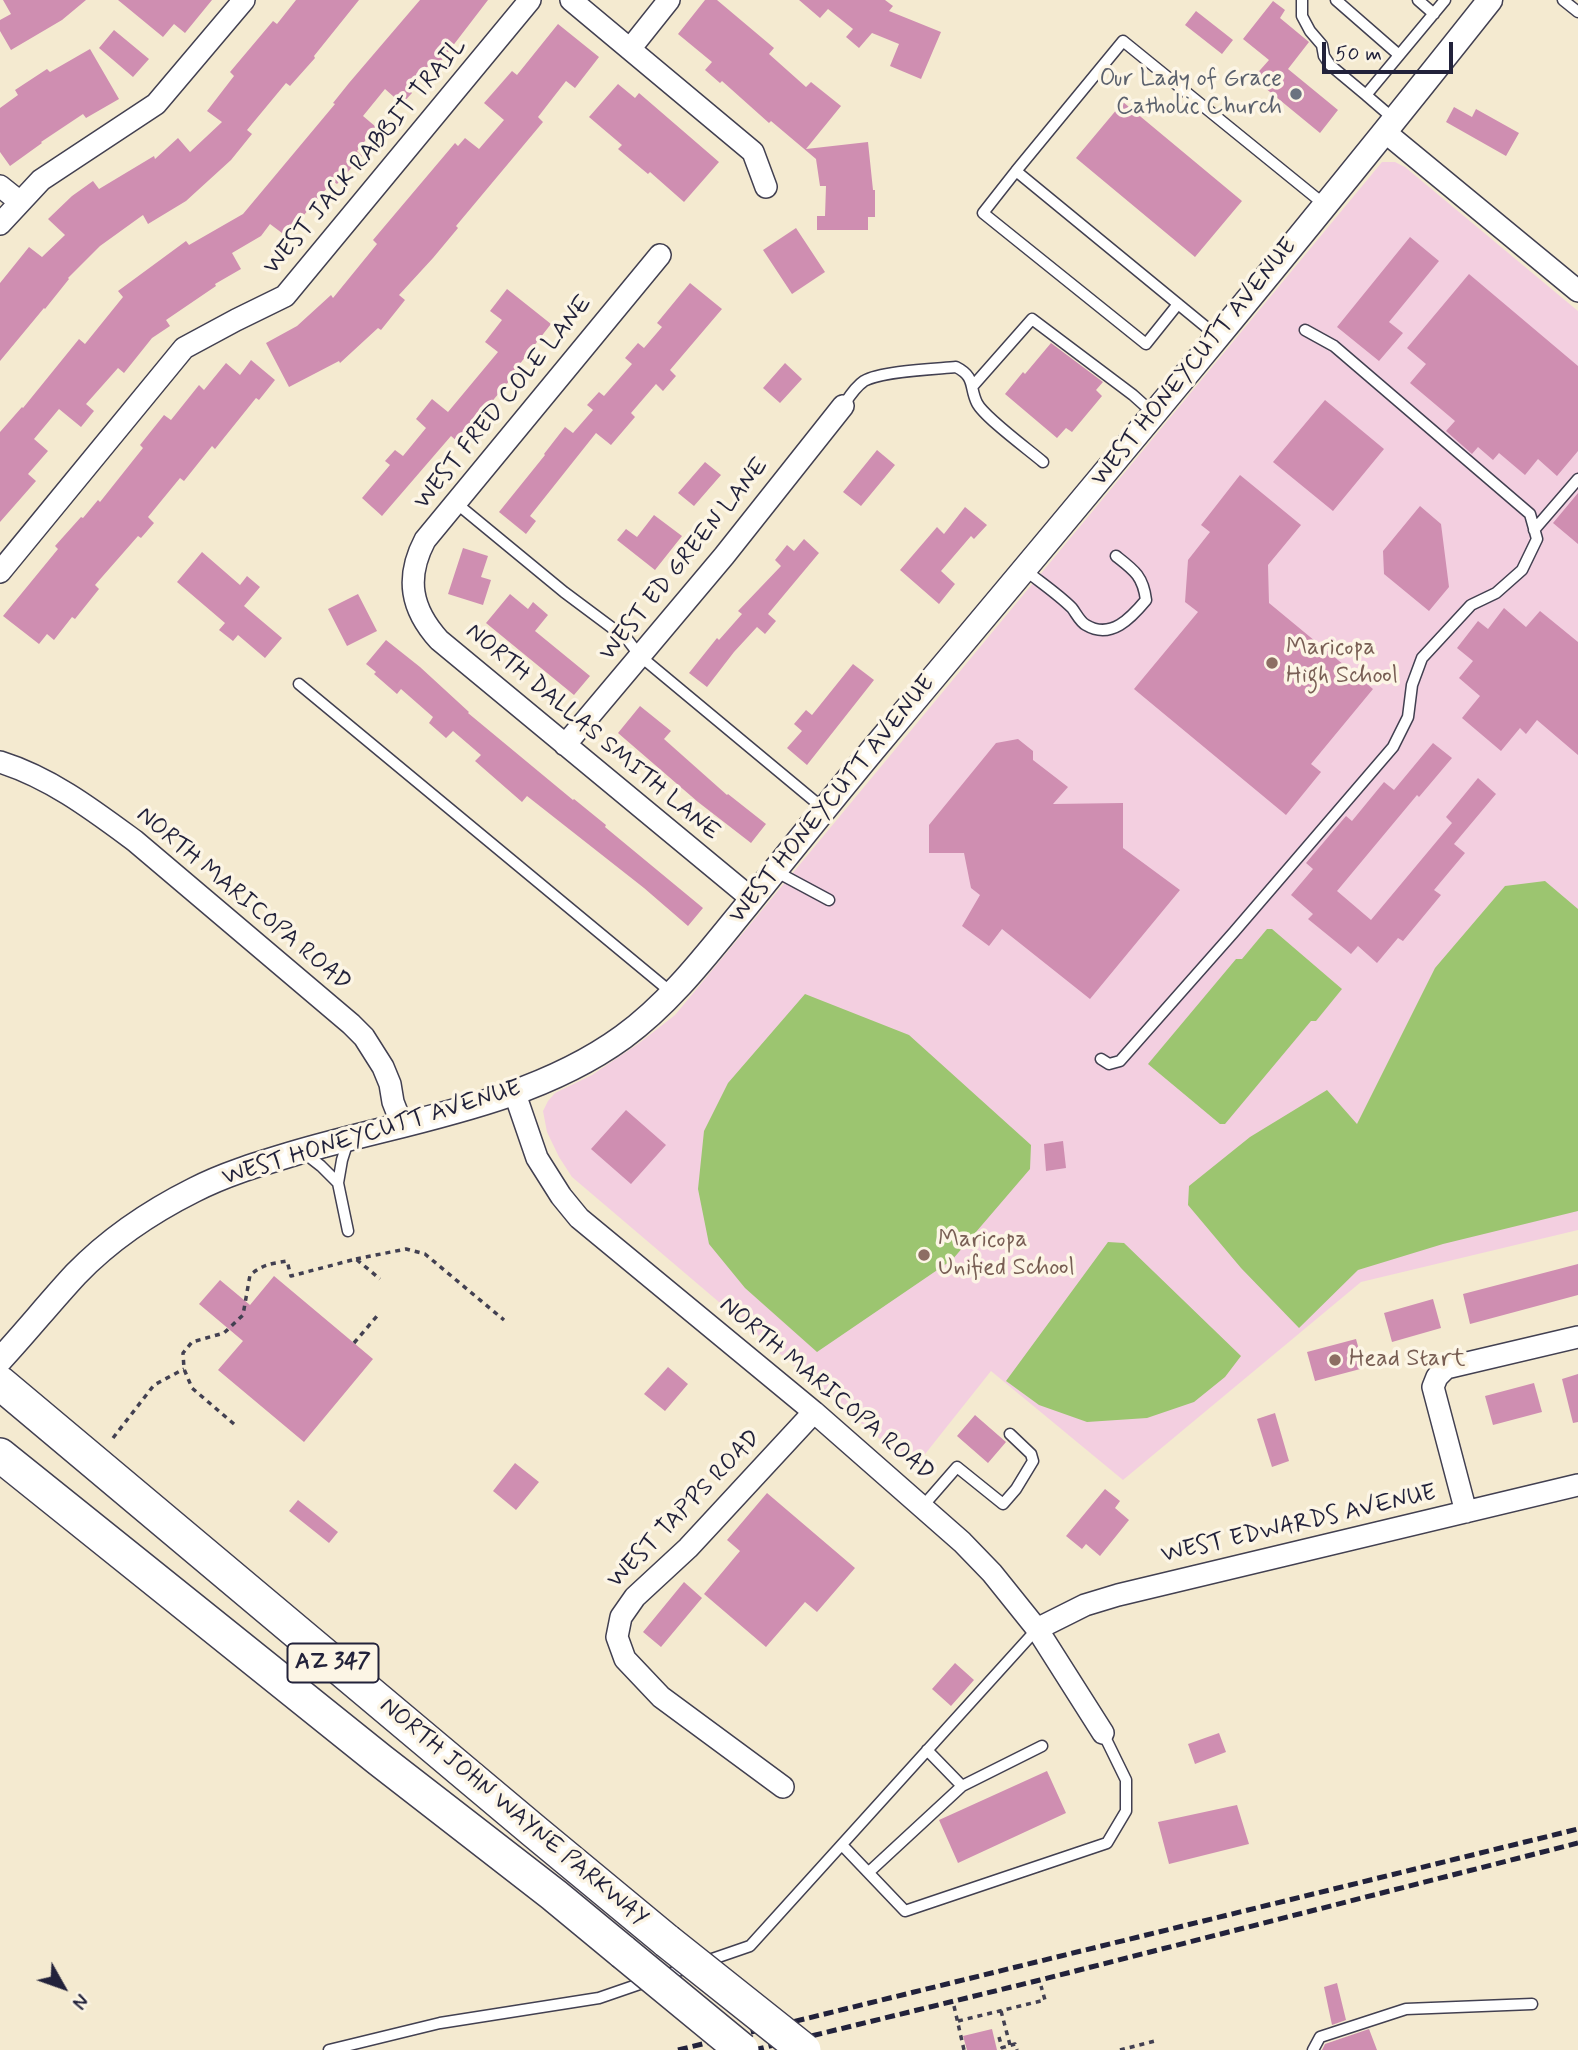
<!DOCTYPE html>
<style>
body{margin:0}
#map{position:relative;width:1578px;height:2050px;overflow:hidden;background:#f4ead0;font-family:Mynerve,sans-serif}
canvas{display:block}
.north{position:absolute;left:28px;top:1952px;width:70px;height:70px;-webkit-text-stroke:5px #fcf5e5;paint-order:stroke;rotate:130deg;font-size:19px;font-weight:700;line-height:28px;text-align:center;color:#22223b}
.north::after{content:'';display:block;margin:auto;width:24px;height:32px;background:#22223b;clip-path:polygon(50% 0,100% 100%,50% 72%,0 100%)}
.scale{position:absolute;left:1322px;top:42px;width:131px;height:32px;box-sizing:border-box;border:4px solid #22223b;border-top:0;padding-left:9px;font-size:21px;line-height:24px;white-space:nowrap;color:#22223b;-webkit-text-stroke:5px #fcf5e5;paint-order:stroke}
</style>
<div id="map">
<canvas width="1578" height="2050"></canvas>
<div class="north">N</div>
<div class="scale">50 m</div>
</div>
<script>
const c = document.querySelector('canvas').getContext('2d');
c.lineJoin = 'round';
function fillPath(path, color) {
  c.fillStyle = color;
  c.fill(path, 'evenodd');
}
function stroke(path, color, width, dash) {
  c.strokeStyle = color;
  c.lineWidth = width;
  c.lineCap = dash ? 'butt' : 'round';
  c.setLineDash(dash || []);
  c.stroke(path);
}
function drawText(font, color, halo, rows, align = 'center') {
  c.font = font + ' Mynerve,sans-serif';
  c.lineWidth = 7;
  c.setLineDash([]);
  c.textBaseline = 'middle';
  c.strokeStyle = halo;
  c.fillStyle = color;
  for (const [text, x, y, turn = 0] of rows) {
    c.save();
    c.translate(x, y);
    c.rotate((+turn || 0) * Math.PI / 180);
    c.textAlign = isNaN(turn) ? turn : align;
    if (halo) c.strokeText(text, 0, 0);
    c.fillText(text, 0, 0);
    c.restore();
  }
}
fillPath(new Path2D(`
 M1382,162H1395L1405,167L1578,311V1230L1361,1282L1123,1480L991,1371L914,1468L572,1177L559,1157L547,1132L543,1111L548,1101L555,1093L592,1075L638,1044L675,1015Z`), '#f3cfe0');
fillPath(new Path2D(`
 M1545,881L1578,909V1211L1443,1244L1358,1270L1299,1328L1241,1268L1188,1205L1189,1186L1250,1137L1327,1090L1357,1124L1435,968L1505,886Z
 M1267,929H1272L1342,989L1316,1021H1311L1225,1124H1220L1148,1064L1236,959H1242Z
 M805,994L909,1035L1031,1145L1030,1169L952,1260L817,1352L745,1288L709,1244L698,1189L704,1131L728,1083Z
 M1108,1242L1124,1243L1241,1356L1225,1377L1194,1402L1147,1418L1087,1422L1039,1405L1006,1381Z`), '#9cc570');
fillPath(new Path2D(`
 M3,0H86L62,20L11,50L0,31V20L11,14Z
 M118,0H212L185,33L174,24L163,37Z
 M296,0H359L314,56L315,58L290,86L286,83L247,130L252,134L231,160L186,201L148,224L143,215L100,246L68,278L69,279L45,309L44,308L0,361V283L29,247L42,257L65,235L48,219L72,196L93,181L99,189L154,156L155,159L178,138L190,152L222,122L207,111L234,76L230,72L273,21L277,24Z
 M420,0H488L435,69L430,64L408,89L412,93L402,104L385,89L363,116L376,127L357,151L362,156L337,184L333,181L286,236L270,224L261,236L232,253L241,269L215,284L216,286L166,320L170,326L152,338L124,373L118,368L86,404L94,411L81,427L59,409L34,439L48,451L28,474L36,481L0,522V432L22,407L23,408L79,339L85,344L123,297L118,291L186,241L189,245L243,214L335,104L333,103L349,83Z
 M705,0H717L774,48L769,54L806,87L811,82L841,106L806,149L868,142L873,190H875V217H868V230H817V216H825L826,186H820L816,159L771,121L769,123L722,81L720,83L705,70L712,62L678,34Z
 M799,0H885L893,6L889,11L941,32L921,79L890,66L899,44L872,33L859,48L846,37L853,29L828,9L820,18Z
 M1273,1L1285,10L1280,18L1309,42L1288,69L1338,110L1320,133L1253,78L1269,60L1243,39Z
 M1196,11L1233,40L1222,54L1185,25Z
 M558,24L599,57L575,88L566,81L538,117L543,122L456,226L458,228L433,258L399,295L405,300L381,330L378,328L340,363L339,361L289,387L266,343L297,326L331,295L333,298L377,244L373,240L455,143L458,146L465,138L479,149L504,120L484,103L512,71L517,75Z
 M114,30L149,59L133,77L99,48Z
 M90,49L119,99L86,118L83,114L41,142L42,143L10,166L0,152V108L18,95L15,90L47,69L50,72Z
 M618,84L635,98L639,93L719,162L684,202L650,172L648,174L618,149L622,145L589,117Z
 M1123,102L1242,201L1195,257L1076,158Z
 M1454,107L1472,117L1476,109L1519,133L1506,156L1446,122Z
 M796,228L825,272L792,294L763,250Z
 M1410,237L1439,261L1389,322L1403,333L1379,361L1337,327Z
 M1469,274L1578,366V451L1557,476L1538,459L1525,475L1499,453L1493,460L1478,447L1472,454L1446,431L1455,421L1410,383L1426,364L1407,348Z
 M690,283L722,309L670,370L676,376L663,391L656,384L631,413L635,417L611,445L596,433L530,516L536,521L526,534L499,512L545,455L544,454L565,427L573,433L593,410L587,405L599,392L604,396L632,364L625,358L638,343L644,348L662,327L657,323Z
 M507,289L551,324L508,379L510,380L458,442L451,436L382,516L362,498L390,465L385,461L395,450L403,456L426,428L416,419L432,399L448,412L498,352L485,342L502,320L490,311Z
 M1051,343L1103,382L1096,390L1102,396L1072,432L1066,428L1057,438L1005,394L1023,372L1025,374Z
 M251,360L275,380L259,400L256,398L215,449L212,446L184,481L180,478L148,517L154,523L141,538L138,536L95,585L99,589L75,619L72,617L54,640L47,634L39,644L3,616L58,549L55,546L81,517L83,518L98,500L100,502L143,448L140,445L164,415L171,420L199,385L204,390L226,363L240,375Z
 M785,363L802,379L780,403L763,388Z
 M1325,400L1384,449L1333,511L1273,462Z
 M877,450L895,465L861,506L843,492Z
 M705,462L721,475L694,506L678,493Z
 M1240,475L1301,525L1268,565L1269,603L1373,689L1311,764L1321,772L1286,815L1134,689L1198,612L1185,602L1188,560L1210,532L1201,525Z
 M1578,493V544L1553,523Z
 M1420,506L1441,524L1449,587L1429,611L1384,574L1383,551Z
 M965,507L987,525L974,539L971,536L941,571L955,584L939,604L900,570L937,527L944,534Z
 M654,515L682,536L655,570L617,540L626,529L637,537Z
 M804,539L819,553L768,614L776,621L765,634L757,627L734,652L707,687L689,673L717,638L719,640L742,614L738,611L781,566L775,560L787,545L794,551Z
 M463,548L488,556L481,577L491,580L483,605L448,594Z
 M202,552L240,585L247,576L260,587L244,606L282,638L265,658L238,635L233,641L219,630L225,623L177,582Z
 M358,594L377,631L347,646L328,609Z
 M510,594L528,609L533,602L548,615L535,631L590,676L574,695L486,623Z
 M1504,608L1526,627L1540,611L1578,642V755L1537,720L1526,734L1520,728L1501,751L1462,718L1480,696L1459,678L1473,661L1457,648L1478,621L1488,629Z
 M386,640L420,667L469,712L468,713L573,800L574,799L606,825L605,827L703,908L688,926L644,888L527,796L522,802L475,761L481,755L453,731L446,738L429,723L433,717L401,689L397,694L374,674L376,672L366,664Z
 M853,664L874,680L807,765L787,748L802,731L794,724L806,710L812,715Z
 M640,706L671,731L664,739L727,795L728,794L766,824L751,843L698,802L618,733Z
 M1018,739L1033,751V760L1068,787L1053,804L1123,803V848L1180,890L1090,999L1002,929L989,946L962,926L980,895L971,888L964,853H929V825L996,743Z
 M1433,743L1452,758L1419,797L1417,795L1337,891L1371,920L1452,823L1446,817L1478,778L1496,794L1454,844L1465,853L1434,890L1441,895L1403,941L1398,938L1377,963L1358,946L1351,954L1308,919L1313,914L1291,895L1313,869L1306,863L1346,816L1352,821L1384,782L1394,790Z
 M626,1110L666,1145L631,1184L591,1149Z
 M1063,1141L1066,1168L1046,1171L1044,1144Z
 M1578,1264V1295L1470,1324L1463,1294Z
 M274,1276L373,1359L304,1442L218,1370L243,1341L199,1304L220,1280L250,1305Z
 M1433,1299L1441,1328L1392,1342L1384,1313Z
 M1356,1339L1364,1368L1315,1381L1307,1352Z
 M668,1367L688,1384L665,1411L644,1394Z
 M1578,1374V1422L1573,1423L1562,1379Z
 M1534,1383L1542,1412L1493,1425L1485,1396Z
 M1275,1413L1289,1461L1272,1467L1257,1419Z
 M975,1415L1006,1442L988,1463L957,1436Z
 M515,1463L539,1482L516,1510L493,1491Z
 M1105,1489L1120,1501L1115,1508L1129,1520L1100,1556L1086,1544L1082,1549L1066,1536Z
 M767,1493L855,1568L817,1612L805,1602L766,1647L704,1594L740,1551L727,1540Z
 M298,1500L338,1532L329,1543L289,1511Z
 M684,1582L702,1598L661,1647L643,1632Z
 M955,1663L974,1680L951,1706L932,1689Z
 M1219,1733L1226,1752L1195,1764L1188,1744Z
 M1047,1771L1066,1813L958,1863L939,1820Z
 M1237,1805L1249,1844L1169,1864L1158,1822Z
 M1337,1983L1346,2020L1332,2025L1324,1987Z
 M992,2029L997,2050H967L963,2036Z
 M1369,2029L1377,2050H1322L1325,2044Z`), '#cf8eb1');
const service = new Path2D(`
 M1302,0V16L1310,31L1322,45L1324,56L1330,65L1366,95L1445,0
 M1336,0L1399,55
 M1418,0L1434,14
 M1563,0L1578,12
 M1366,95L1395,120
 M1016,171L983,213L1146,344L1178,304
 M1217,336L1016,171L1123,41L1325,205
 M972,387L1032,319L1133,395L1153,413
 M843,406C849,397 855,387 864,381C881,371 935,369 956,367C976,377 969,387 977,403C984,417 1029,450 1043,462
 M456,503L564,592L627,639L640,656L824,809
 M1534,530L1578,479
 M1025,570C1040,582 1058,594 1072,608C1076,613 1080,622 1086,625C1111,640 1131,618 1146,600C1143,576 1134,570 1116,556
 M299,684L672,993
 M775,871L829,900
 M1101,1059L1109,1064L1120,1061L1234,932L1393,747L1408,717L1412,685L1422,658L1471,605L1496,593L1522,570L1537,539L1530,514L1334,346L1305,330
 M303,1152L321,1166L338,1183
 M348,1231L338,1183L342,1160L348,1141
 M923,1506L957,1467L1003,1504L1016,1489L1033,1461L1031,1454L1010,1434
 M927,1750L962,1786
 M842,1845L905,1911L1107,1843L1126,1811V1780L1103,1733
 M869,1872L962,1786L1042,1746
 M329,2050L440,2023L599,1998L750,1946L1037,1629
 M1313,2050L1320,2037L1406,2009L1532,2004`);
const minor = new Path2D(`
 M571,0L753,152L766,187
 M630,49L669,0
 M1385,132L1578,291
 M0,186L20,202
 M0,224L41,180L156,104L244,0
 M660,255L425,540C405,578 411,609 439,640L752,899
 M0,572L184,348L236,320L285,296L530,0
 M565,745L724,556L843,406
 M0,762C51,778 93,810 135,841L351,1024L364,1037L383,1067L390,1084L393,1102L402,1125
 M515,1094L537,1158L561,1196L579,1218L814,1412L962,1542L992,1573L1037,1629L1103,1733
 M1466,1512L1433,1387L1437,1377L1446,1368L1578,1337
 M1037,1629L1085,1605L1118,1595L1578,1485
 M783,1787L661,1697L625,1659L617,1637L621,1617L635,1597L688,1548L814,1412`);
const tertiary = new Path2D(`
 M0,1360C26,1332 50,1302 76,1274C109,1240 152,1211 194,1190C225,1174 259,1164 292,1154C402,1121 528,1106 623,1037C671,1002 707,954 744,909C790,852 835,795 882,739C1087,495 1292,250 1490,0`);
const trunk = new Path2D(`
 M0,1383L534,1831L667,1941
 M0,1455L380,1760L554,1895L623,1952`);
stroke(service, '#424051', 13);
stroke(minor, '#424051', 24);
stroke(tertiary, '#424051', 27);
stroke(trunk, '#424051', 36);
stroke(new Path2D(`
 M356,1259L406,1249L425,1254L504,1320
 M354,1343L377,1316
 M234,1424L192,1388L184,1369L183,1353L192,1342L224,1333L243,1315L250,1275C264,1264 270,1264 287,1261L291,1276L356,1259L380,1279
 M113,1438L154,1385L184,1369
 M954,2006L964,2050
 M1001,2011L1010,2045
 M958,2021L1045,2000L1041,1986
 M999,2037L1002,2048
 M1001,2048L1015,2044L1017,2050
 M1120,2050L1155,2041`), '#424051', 3.5, [5, 5]);
stroke(service, '#fff', 10);
stroke(minor, '#fff', 21);
stroke(tertiary, '#fff', 24);
stroke(trunk, '#fff', 33);
stroke(new Path2D(`
 M678,2050L1578,1829
 M754,2050L1040,1980L1578,1843`), '#22223b', 5, [10, 5]);
const trunkBridge = new Path2D(`
 M667,1941L804,2050
 M623,1952L742,2050`);
stroke(trunkBridge, '#424051', 36, []);
stroke(trunkBridge, '#fff', 33);
for (const [x, y, r, color] of [
 [1296,94,7,"#6b7280"],
 [1272,663,7,"#8d6e63"],
 [924,1255,7,"#8d6e63"],
 [1335,1360,7,"#8d6e63"]
]) {
  const dot = new Path2D();
  dot.arc(x, y, r, 0, 2 * Math.PI);
  c.fillStyle = color;
  c.fill(dot);
  stroke(dot, '#fcf5e5', 2.5);
}
for (const [x, y, w] of [
 [333,1663,91]
]) {
  const box = new Path2D();
  box.roundRect(x - w / 2, y - 19.5, w, 39, 5);
  c.fillStyle = '#fcf5e5';
  c.fill(box);
  stroke(box, '#22223b', 2);
}
drawText('bold 23px', '#22223b', null, [
 ["AZ 347",333,1663]
]);
drawText('24px', '#5b616d', '#fcf5e5', [
 ["Our Lady of Grace",1282,80],
 ["Catholic Church",1282,108]
], 'right');
drawText('24px', '#22223b', '#fcf5e5', [
 ["WEST JACK RABBIT TRAIL",366,157,-50],
 ["WEST HONEYCUTT AVENUE",1195,363,-51],
 ["WEST FRED COLE LANE",504,403,-51],
 ["WEST ED GREEN LANE",685,560,-51],
 ["NORTH DALLAS SMITH LANE",592,733,40],
 ["WEST HONEYCUTT AVENUE",833,800,-51],
 ["NORTH MARICOPA ROAD",243,900,40],
 ["WEST HONEYCUTT AVENUE",372,1134,-17],
 ["NORTH MARICOPA ROAD",826,1390,40],
 ["WEST TAPPS ROAD",685,1510,-46],
 ["WEST EDWARDS AVENUE",1299,1525,-13],
 ["NORTH JOHN WAYNE PARKWAY",513,1813,40]
]);
drawText('24px', '#785e54', '#fcf5e5', [
 ["Maricopa",1286,649],
 ["High School",1286,677],
 ["Maricopa",938,1241],
 ["Unified School",938,1269],
 ["Head Start",1349,1360]
], 'left');
</script>
